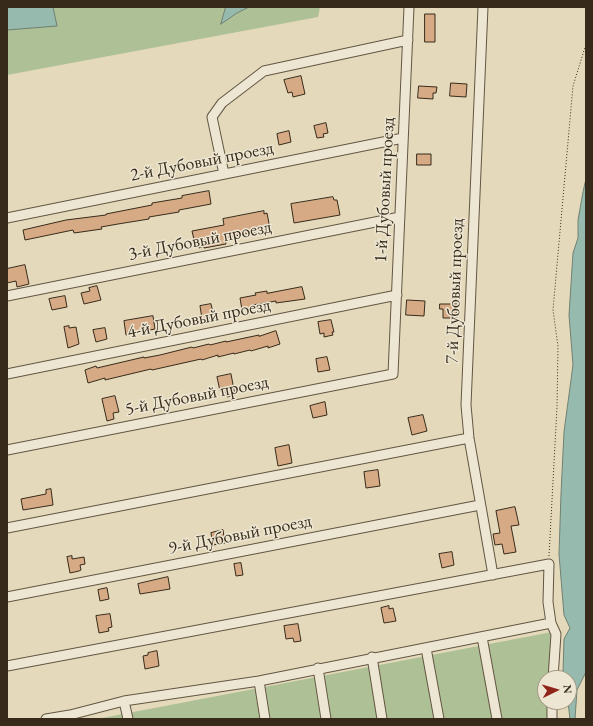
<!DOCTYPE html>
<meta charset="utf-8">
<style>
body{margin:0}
#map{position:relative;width:593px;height:726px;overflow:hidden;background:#e4d9bb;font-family:"EB Garamond",serif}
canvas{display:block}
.frame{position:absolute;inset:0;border:8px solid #382a1a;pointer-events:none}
.north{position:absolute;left:537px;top:670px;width:40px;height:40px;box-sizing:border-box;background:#ede6d3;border:1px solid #a59b89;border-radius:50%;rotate:85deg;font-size:11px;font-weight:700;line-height:16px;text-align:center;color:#382a1a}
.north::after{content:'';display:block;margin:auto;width:14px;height:18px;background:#8f2418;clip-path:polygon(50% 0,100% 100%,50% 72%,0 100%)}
</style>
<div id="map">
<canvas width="593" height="726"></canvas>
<div class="frame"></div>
<div class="north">N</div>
</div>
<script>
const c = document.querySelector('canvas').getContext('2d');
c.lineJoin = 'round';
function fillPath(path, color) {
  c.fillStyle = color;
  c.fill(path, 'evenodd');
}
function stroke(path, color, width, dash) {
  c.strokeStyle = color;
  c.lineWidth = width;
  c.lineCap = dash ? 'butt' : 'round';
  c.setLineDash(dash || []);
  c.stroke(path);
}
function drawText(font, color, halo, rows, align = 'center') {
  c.font = font + ' "EB Garamond",serif';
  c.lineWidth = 3;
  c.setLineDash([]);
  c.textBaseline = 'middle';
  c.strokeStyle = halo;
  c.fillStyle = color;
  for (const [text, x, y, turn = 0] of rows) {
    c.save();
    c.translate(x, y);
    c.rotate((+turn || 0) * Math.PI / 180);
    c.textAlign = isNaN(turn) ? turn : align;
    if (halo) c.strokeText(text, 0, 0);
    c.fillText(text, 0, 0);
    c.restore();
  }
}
fillPath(new Path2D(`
 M7,7H320L318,17L7,75Z
 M552,632L554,678H545V702H556L557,719H97Z`), '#aec095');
const water = new Path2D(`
 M7,7H53L57,26L7,30Z
 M226,7H249L237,13L221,24Z
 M586,179V672L577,690L575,719H570L568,702H569V678H563V673L564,639L570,628L564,615L559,554L561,494L564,432L573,365L569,315L573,253L578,238V220L583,192Z`);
fillPath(water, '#96baad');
stroke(water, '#708072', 1);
const building = new Path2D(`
 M425,14H435V42H425Z
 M301,76L305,94L293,97L292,92L288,93L284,80Z
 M451,83L467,84L466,97L450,96Z
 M419,86L437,87L436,93H433V99L418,98Z
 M326,123L328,133L323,134L324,137L317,138L314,126Z
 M289,131L291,142L279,145L277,134Z
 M417,154H431V165H417Z
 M209,191L211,204L179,210V212L149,217V219L118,224L101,227L102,229L74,233L73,230L25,240L23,230L66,220L106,215V214L152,205V203L182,198V196Z
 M333,197L334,200H337L340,215L294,223L291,204Z
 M264,211V214L267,213L270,229L225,238L226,244L204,248V246L199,248L198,244H195L192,231L224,225L223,219Z
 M25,265L29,284L17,287L16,281L7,283V269Z
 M97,286L101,300L84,304L81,293L90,291L89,288Z
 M302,287L305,299L276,303V301L253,305L254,307L242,310L240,298L256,295L255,293L267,291V293Z
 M65,296L67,307L52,310L49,299Z
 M407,300L425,301L424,316L406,315Z
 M211,304L214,317L202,319L200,306Z
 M440,304H457L456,318H443V309H440Z
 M153,316L155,329L126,335L124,321Z
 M331,320L334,332H332L333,335L324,337V333L320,334L318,322Z
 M69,326V328L76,327L79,344L68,348L64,327Z
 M105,328L107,339L96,342L93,330Z
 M276,331L280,344L268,348V346L251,351L250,350L234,354V353L218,357V355L202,360L201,359L152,370L151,369L105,380V378L88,383L85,370L96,366L97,368L144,357V358L160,355L192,347L193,348L209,344L210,345L226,341V342L259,335V336Z
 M327,357L330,370L318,372L316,359Z
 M231,374L235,395L227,397L225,390L220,391L217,377Z
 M115,396L119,412L113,413L114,419L107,421L102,399Z
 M325,402L327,415L313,418L310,406Z
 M423,415L427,431L412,435L408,418Z
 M289,445L292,463L278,466L275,448Z
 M378,470L380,486L366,488L364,472Z
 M51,489L53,505L23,510L21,499L46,494V490Z
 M515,507L519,525L511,526L516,552L504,554L502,544L495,545L493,534L500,533L496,511Z
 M223,530L225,543L213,545L211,533Z
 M452,552L454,565L442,568L439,554Z
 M72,556V559L84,557L85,564L80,565L81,570L79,571L70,573L67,557Z
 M241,563L243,575L236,576L234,564Z
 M168,577L170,589L140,594L138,584Z
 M107,588L109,599L100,601L98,590Z
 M389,606V609L393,608L396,621L384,623L381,608Z
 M110,614L112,627L108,628L109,631L99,633L96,616Z
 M298,624L301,641L294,642L293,638L286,639L284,626Z
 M157,651L159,666L145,669L143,656L148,655V653Z`);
fillPath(building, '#d5aa84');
stroke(building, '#382a1a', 1);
const minor = new Path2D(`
 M483,7L466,405L469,438L493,575
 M224,174L212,117L222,103L264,71L408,40
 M7,218L403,138
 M7,296L400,217
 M7,374L397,295
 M7,450L393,374L409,7
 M7,528L469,438
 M7,597L480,505
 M482,637L497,719
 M426,648L439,719
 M372,657L382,719
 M7,666L549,564L548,602L551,623L556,634L553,678
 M318,668L326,719
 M259,681L265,719
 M124,701L128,719
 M552,702V719
 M46,719L70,715L124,701L259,681L551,623`);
stroke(minor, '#635642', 11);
stroke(new Path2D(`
 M549,556L557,407L558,346L553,310L573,86L586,44`), '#382a1a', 1, [1, 2]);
stroke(minor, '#ede6d3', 9);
drawText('18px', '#382a1a', '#ede6d3', [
 ["2-й Дубовый проезд",202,162,-11],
 ["1-й Дубовый проезд",385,190,-87],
 ["3-й Дубовый проезд",200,241,-11],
 ["7-й Дубовый проезд",455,291,-88],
 ["4-й Дубовый проезд",199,319,-11],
 ["5-й Дубовый проезд",197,396,-11],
 ["9-й Дубовый проезд",240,535,-11]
]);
</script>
